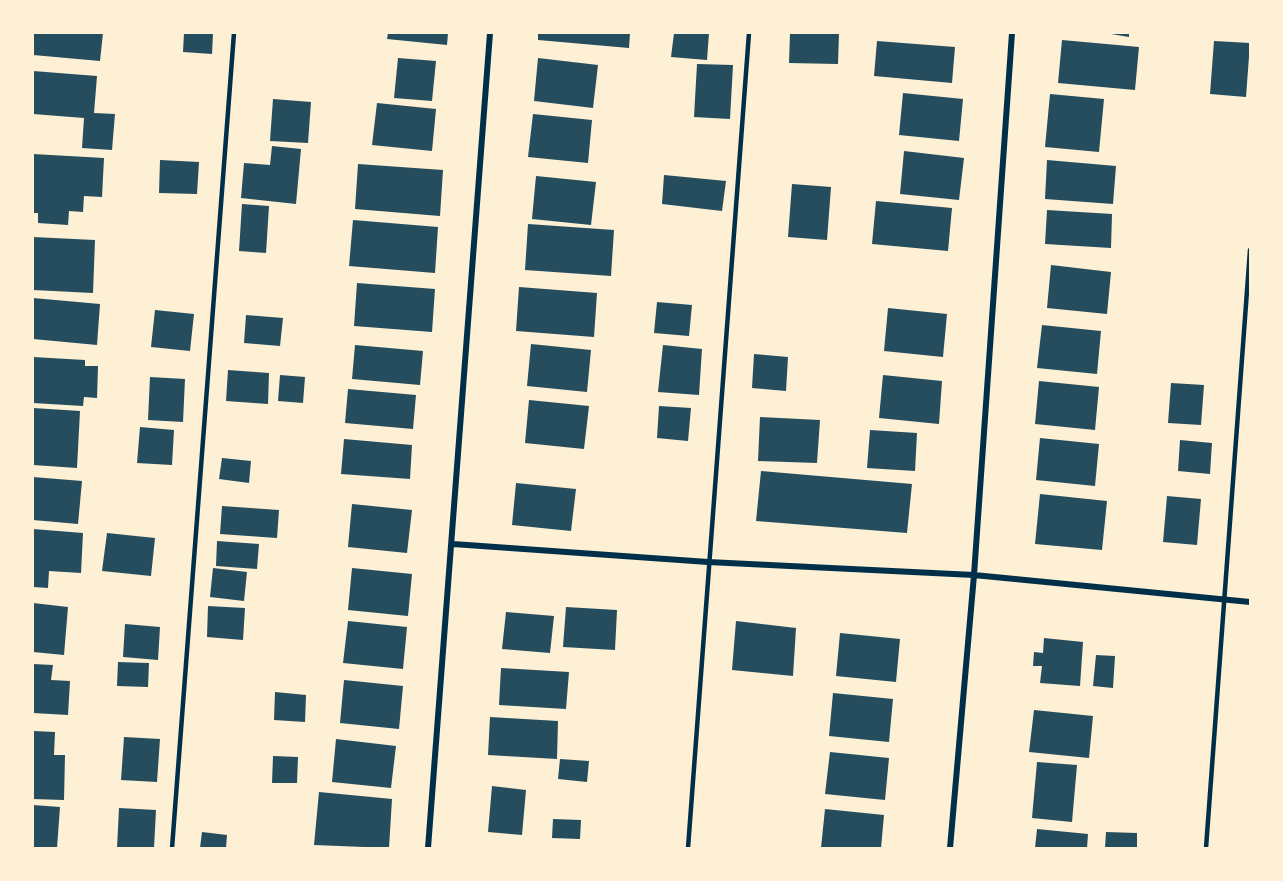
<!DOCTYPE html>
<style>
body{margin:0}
#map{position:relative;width:1283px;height:881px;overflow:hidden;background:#fdf0d5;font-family:"Space Grotesk",sans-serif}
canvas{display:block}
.frame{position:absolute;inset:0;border:34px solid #fdf0d5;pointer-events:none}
</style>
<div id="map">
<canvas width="1283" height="881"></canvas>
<div class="frame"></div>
</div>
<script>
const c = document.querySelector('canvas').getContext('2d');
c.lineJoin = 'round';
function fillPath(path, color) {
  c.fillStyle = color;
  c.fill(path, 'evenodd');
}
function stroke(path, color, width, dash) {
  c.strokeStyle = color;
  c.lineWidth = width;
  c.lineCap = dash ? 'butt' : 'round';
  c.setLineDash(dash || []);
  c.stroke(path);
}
fillPath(new Path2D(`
 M33,33H103L100,61L33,55Z
 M184,33H213L212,54L183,52Z
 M388,33H448L447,45L387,39Z
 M538,33H630L629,48L538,40Z
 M674,33H709L707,60L671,57Z
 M790,33H839L838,64L789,63Z
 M1105,33H1129V37Z
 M1062,40L1139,47L1135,90L1058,83Z
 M877,41L955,47L952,83L874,76Z
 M1214,41L1250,43L1246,97L1210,94Z
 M398,58L436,61L432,101L394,98Z
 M538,58L598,65L593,108L534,101Z
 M697,64L733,65L730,119L694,117Z
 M33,71L97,76L94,113L115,114L112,150L82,148L84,118L33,114Z
 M903,93L963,99L959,141L899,135Z
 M1050,94L1104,99L1099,152L1045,147Z
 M273,99L311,102L308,143L270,141Z
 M377,103L436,109L432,151L372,145Z
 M533,114L592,120L588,163L528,157Z
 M272,146L301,149L296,204L241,198L244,163L270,165Z
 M904,151L964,158L959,200L900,194Z
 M33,154L104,158L102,197L84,196L83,212L69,211L68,225L38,223V213H33Z
 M160,160L199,162L197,194L159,193Z
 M1047,160L1116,166L1113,204L1045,199Z
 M358,164L443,170L440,216L355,209Z
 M664,175L726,181L722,211L662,204Z
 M536,176L596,182L591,225L532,219Z
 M792,184L831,187L827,240L788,237Z
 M876,201L952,208L948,251L872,244Z
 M242,204L269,206L266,253L239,251Z
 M1047,210L1112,214L1111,248L1045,244Z
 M353,220L438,227L435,273L349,266Z
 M528,224L614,230L611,276L525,270Z
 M33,237L95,240L93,293L33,290Z
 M1051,265L1111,272L1107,314L1047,308Z
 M357,283L435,289L432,332L354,326Z
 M519,287L597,293L594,337L516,331Z
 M33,298L100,304L97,345L33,339Z
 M657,302L692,305L689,336L654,333Z
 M888,308L947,314L943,357L884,351Z
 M155,310L194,314L190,351L151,347Z
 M246,315L283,318L280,346L244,343Z
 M1042,325L1101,331L1097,374L1037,368Z
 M531,344L591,350L587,392L527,386Z
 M355,345L423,351L420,385L352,379Z
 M663,345L702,349L699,395L658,392Z
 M754,354L788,357L786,391L752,388Z
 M33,357L85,360V366H98L97,398L84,397L83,406L33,403Z
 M228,370L269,373L268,404L226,401Z
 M280,375L305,377L303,403L278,401Z
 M883,375L942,381L939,424L879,418Z
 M150,377L185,379L183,422L148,420Z
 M1039,381L1099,387L1095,430L1035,424Z
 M1171,383L1204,385L1201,425L1168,423Z
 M348,389L416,395L413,429L345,423Z
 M529,400L589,406L584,449L525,443Z
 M659,406L691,408L688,441L657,438Z
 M33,408L80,411L77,468L33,465Z
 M760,417L820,420L817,463L758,461Z
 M140,427L174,430L172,465L137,463Z
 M870,430L917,433L915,471L867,468Z
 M1040,438L1099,444L1095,486L1036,480Z
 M344,439L412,445L410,479L341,474Z
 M1180,440L1212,443L1210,474L1178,471Z
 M222,458L251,461L249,483L219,479Z
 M761,471L912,484L907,533L756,521Z
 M33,477L82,481L78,524L33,520Z
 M516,483L576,489L571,531L512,525Z
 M1040,494L1107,501L1102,550L1035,544Z
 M1167,496L1201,499L1197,545L1163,542Z
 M352,504L412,510L407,553L348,547Z
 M222,506L279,510L277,538L220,534Z
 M33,529L83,533L81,573L49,571L48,588L33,587Z
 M107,533L155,538L151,576L102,571Z
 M217,541L259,544L257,569L216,566Z
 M213,568L247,572L244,601L210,597Z
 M352,568L412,574L408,616L348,610Z
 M33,603L68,607L64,655L33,652Z
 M208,606L245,608L243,640L207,637Z
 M566,607L617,610L615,650L563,647Z
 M506,612L554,616L550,653L502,649Z
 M348,621L407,627L403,669L343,663Z
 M736,621L796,628L793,676L732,670Z
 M125,624L160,627L158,660L123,657Z
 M840,633L900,639L896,682L836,676Z
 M1044,638L1083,642L1080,686L1040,683L1042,666H1033L1034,652L1043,653Z
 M1096,655L1115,656L1113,688L1093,686Z
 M118,662L149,663L148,687L117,686Z
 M33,664L53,665L51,680L70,681L68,715L33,713Z
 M501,668L569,672L566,709L499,705Z
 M344,680L403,686L399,729L340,723Z
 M275,692L306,695L305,722L274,720Z
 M833,693L893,699L889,742L829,736Z
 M1034,710L1093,716L1089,758L1029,752Z
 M490,717L558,721L557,759L488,755Z
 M33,731L55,732L54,755H65L64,800L33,799Z
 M124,737L160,739L157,782L121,780Z
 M336,739L396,746L391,788L332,782Z
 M830,752L889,758L885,800L825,794Z
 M273,756L298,757L297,783H272Z
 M560,759L589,761L587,782L558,779Z
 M1037,762L1077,765L1072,822L1032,818Z
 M492,786L526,790L522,835L488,832Z
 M319,792L392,799L389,848L314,845Z
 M33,805L60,807L57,848H33Z
 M119,808L156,810L154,848H117Z
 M825,809L884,815L881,848H821Z
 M553,819L581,820L580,839L552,838Z
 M1037,829L1088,834L1087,848H1035Z
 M202,832L227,835L226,848H200Z
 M1106,832L1137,833V848H1105Z`), '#264d5e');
stroke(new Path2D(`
 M172,848L234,33
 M688,848L749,33
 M1206,848L1250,250`), '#003049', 4.5);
stroke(new Path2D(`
 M453,544L708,562L974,575L1250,602
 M428,848L490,33
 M950,848L974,575L1012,33`), '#003049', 6);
</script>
